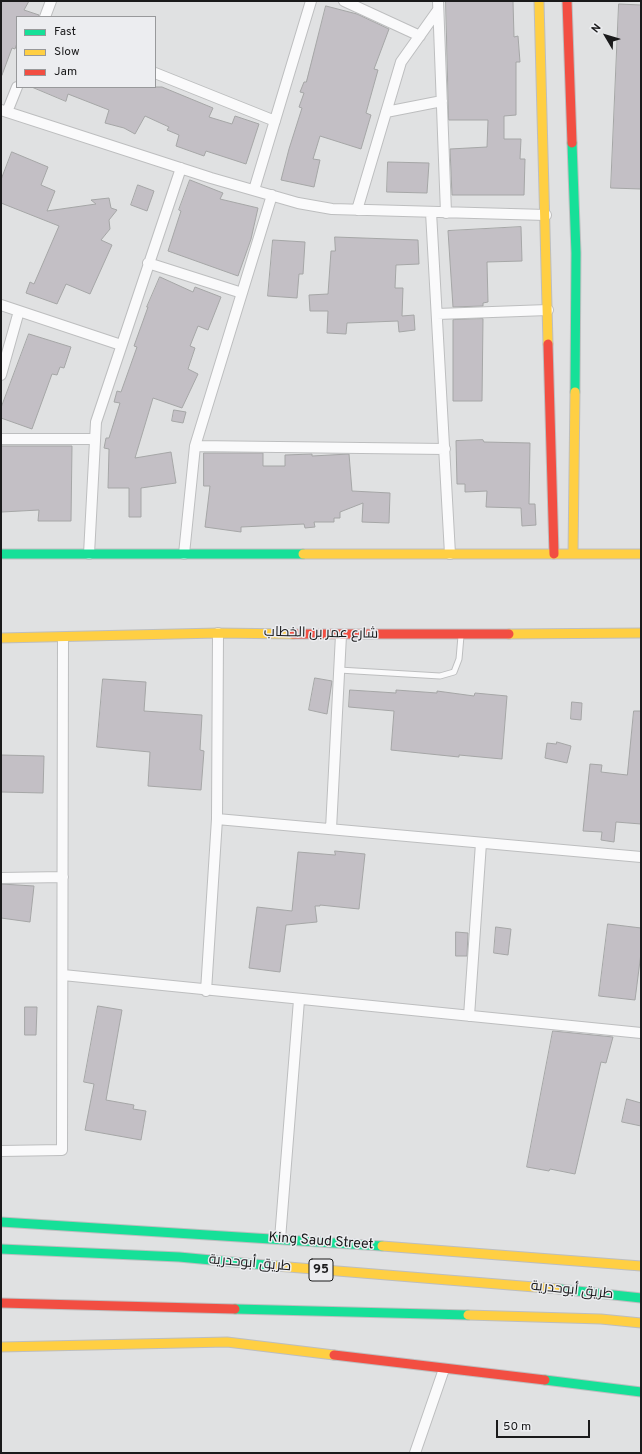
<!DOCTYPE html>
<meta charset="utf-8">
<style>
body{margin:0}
#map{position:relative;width:642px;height:1454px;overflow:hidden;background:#e0e1e2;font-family:Overpass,sans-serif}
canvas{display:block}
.frame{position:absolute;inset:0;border:2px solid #1a1a1b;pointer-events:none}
.legend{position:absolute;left:16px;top:16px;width:140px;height:72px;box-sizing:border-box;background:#ecedf0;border:1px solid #98999b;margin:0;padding:5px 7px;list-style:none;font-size:12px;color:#1a1a1b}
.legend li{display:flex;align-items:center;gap:8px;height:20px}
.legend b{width:20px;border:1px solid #98999b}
.north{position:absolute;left:586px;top:16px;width:40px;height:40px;-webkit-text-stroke:3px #ecedf0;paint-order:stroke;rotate:308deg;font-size:11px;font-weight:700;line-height:16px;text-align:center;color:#1a1a1b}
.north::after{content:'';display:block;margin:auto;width:14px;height:18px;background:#1a1a1b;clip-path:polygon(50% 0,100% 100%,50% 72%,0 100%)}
.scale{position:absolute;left:496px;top:1420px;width:94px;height:18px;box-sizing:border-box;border:2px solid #1a1a1b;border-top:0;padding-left:5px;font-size:12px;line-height:14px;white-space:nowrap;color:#1a1a1b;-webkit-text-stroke:3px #ecedf0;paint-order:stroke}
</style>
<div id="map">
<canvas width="642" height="1454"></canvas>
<div class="frame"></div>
<ul class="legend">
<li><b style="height:5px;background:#16e098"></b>Fast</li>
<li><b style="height:5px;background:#ffcf43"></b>Slow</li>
<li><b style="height:5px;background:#f24e42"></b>Jam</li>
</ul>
<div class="north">N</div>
<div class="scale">50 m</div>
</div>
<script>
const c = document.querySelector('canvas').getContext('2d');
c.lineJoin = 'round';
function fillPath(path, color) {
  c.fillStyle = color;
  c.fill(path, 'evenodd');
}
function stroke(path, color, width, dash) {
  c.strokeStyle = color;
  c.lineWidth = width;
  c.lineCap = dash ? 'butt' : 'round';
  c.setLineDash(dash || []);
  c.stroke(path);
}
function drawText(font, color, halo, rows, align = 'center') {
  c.font = font + ' Overpass,Cairo,sans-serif';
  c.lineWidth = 3;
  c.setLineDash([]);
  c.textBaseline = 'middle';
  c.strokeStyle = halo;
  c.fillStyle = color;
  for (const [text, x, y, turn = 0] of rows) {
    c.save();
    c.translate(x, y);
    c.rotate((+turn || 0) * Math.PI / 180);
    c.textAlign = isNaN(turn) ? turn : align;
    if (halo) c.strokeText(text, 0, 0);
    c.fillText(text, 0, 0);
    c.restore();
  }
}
const building = new Path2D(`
 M1,1H29L24,10L39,15V17H17V43L15,49L12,48L2,75Z
 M446,1H513L514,37L518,36L520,62H516V115L504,116V139H521L520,159H525L524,195H452L450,149L487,147L488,120H449Z
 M619,4L641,5V189L611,188Z
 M326,6L357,14L389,29L374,69L378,70L366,113L371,115L361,149L320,136L313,159L320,160L314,187L281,180L289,149L302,108L299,107L304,93L300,92L304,82H306Z
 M32,87H162L213,108L209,117L232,124L235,116L259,124L246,164L206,151L204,156L176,146L179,135L167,130L169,127L145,116L135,134L124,128L105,123L109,110L68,94L66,101Z
 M12,152L48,167L41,185L55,191L47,211L96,204L91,200L109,198L111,208L117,210L109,220L110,229L101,240L112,245L90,294L66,284L57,304L26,293L30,282L34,284L59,226L1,203V180Z
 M388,162L429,163L427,193L387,192Z
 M190,180L223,193L220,199L258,208L251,239L238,276L168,251L181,211L179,210Z
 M138,185L154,191L147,211L131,205Z
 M521,227L522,261L487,262L488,302L483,303V306L453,307L448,231Z
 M335,237L418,240L419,264L396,265L395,288H403L402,316L414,315L415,330L399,332L398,321L347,323L346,334L327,333L328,311H310L309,295L328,294L331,251H335Z
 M273,240L305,242L303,274H299L297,298L268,296Z
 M160,277L193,292L195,287L221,297L208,330L198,326L190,346L195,348L188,369L198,374L182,408L153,398L135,458L171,452L176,483L141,488V517H129V488H108L109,449L104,448L106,438H109L120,403L114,402L117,391L121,392L137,347L134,346L148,307H147Z
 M483,319L482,401H453V320Z
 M29,334L71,347L64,368L60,367L57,375L52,374L32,429L1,418V408Z
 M174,410L186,412L183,423L172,421Z
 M483,440L484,442L530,443L529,504H535L536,525L522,526L521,508L486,507L487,491L465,492V484H457L456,441Z
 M1,446H72L71,521H38L39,510L2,512Z
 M204,453H263V466H285V455L312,454V456L349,454L352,491L390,493L389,523L362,522L363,503L340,512V518H334V522H314L315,527L305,528L304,524L241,527V532L205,527L210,486H204Z
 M315,678L332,681L327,714L309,710Z
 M103,679L146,682L144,711L202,715L200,750L204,751L201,790L148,786L150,752L97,747Z
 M350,690L396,693V690L437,693V691L474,696L475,693L507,696L502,759L459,755V757L391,750L394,711L349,707Z
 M572,702L582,703L581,720L571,719Z
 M634,711H641V824L616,822L614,842L601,840L602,832L583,831L590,764L602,765L601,772L627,775Z
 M557,742L571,746L567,763L545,758L547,743L556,744Z
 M1,755L44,756L43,793L1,792Z
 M335,851L365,854L359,909L320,905V906H315L317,922L286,925L280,972L249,968L257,907L292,911L298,852L335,855Z
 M1,884L34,886L30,922L1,918Z
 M608,924L641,928V953L635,1000L599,996Z
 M496,927L511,929L508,955L494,953Z
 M456,932L468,933L467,956H456Z
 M98,1006L122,1010L106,1100L134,1105L133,1109L146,1111L141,1140L85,1130L94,1084L84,1082Z
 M25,1007H37L36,1035H25Z
 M553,1031L613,1037L606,1063L601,1062L575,1174L550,1169L549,1171L527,1167Z
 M627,1099L641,1103V1126L622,1122Z`);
fillPath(building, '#c3bfc5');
stroke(building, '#a5a6a6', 1);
const lane = new Path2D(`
 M339,670L440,676L454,672L459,659L461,636`);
const street = new Path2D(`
 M344,1L420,36
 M438,1L446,213
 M45,17L51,1
 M155,73L275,121
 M1,110L211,178L298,203L332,209L546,215
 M7,112L17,87
 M386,112L442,101
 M254,190L311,1
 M357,210L401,62L438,10
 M431,212L450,554
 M148,263L242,293
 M1,305L121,345
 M437,314L548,310
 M1,375L19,311
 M1,439H95
 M195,446L445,449
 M89,554L96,422L181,168
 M184,554L195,446L272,195
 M217,819L641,857
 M331,829L341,635
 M1,878L63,877
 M63,975L641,1033
 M206,991L217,819L218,633
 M469,1016L481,843
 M1,1151L62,1150L63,638
 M280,1239L299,1000
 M415,1453L444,1369`);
const fast = new Path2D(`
 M572,143L576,253L575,392
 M1,554H303
 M1,1222L382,1246
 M1,1249L179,1257L276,1266
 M559,1289L641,1298
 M235,1309L468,1315
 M545,1380L641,1392`);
const slow = new Path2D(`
 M539,1L548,344
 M303,554H641
 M573,554L575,392
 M509,634L641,633
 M1,638L218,633L293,634
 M382,1246L641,1266
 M276,1266L559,1289
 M468,1315L601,1319L641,1323
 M1,1347L227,1342L334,1355`);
const jam = new Path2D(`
 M567,1L572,143
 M548,344L554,554
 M293,634H509
 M1,1303L235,1309
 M334,1355L545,1380`);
stroke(lane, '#bdbebf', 7);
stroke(street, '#bdbebf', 12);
stroke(fast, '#bdbebf', 11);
stroke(slow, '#bdbebf', 11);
stroke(jam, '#bdbebf', 11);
stroke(lane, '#fafafb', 5);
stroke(street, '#fafafb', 10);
stroke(fast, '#16e098', 9);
stroke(slow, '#ffcf43', 9);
stroke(jam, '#f24e42', 9);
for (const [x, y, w] of [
 [321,1270,24]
]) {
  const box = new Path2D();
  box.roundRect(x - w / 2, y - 11, w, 22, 3);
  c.fillStyle = '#ecedf0';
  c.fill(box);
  stroke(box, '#1a1a1b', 1);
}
drawText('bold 13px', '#1a1a1b', null, [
 ["95",321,1270]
]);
drawText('14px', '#1a1a1b', '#ecedf0', [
 ["شارع عمر بن الخطاب",321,634,1],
 ["King Saud Street",321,1242,4],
 ["طريق أبوحدرية",250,1264,5],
 ["طريق أبوحدرية",572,1291,6]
]);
</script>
